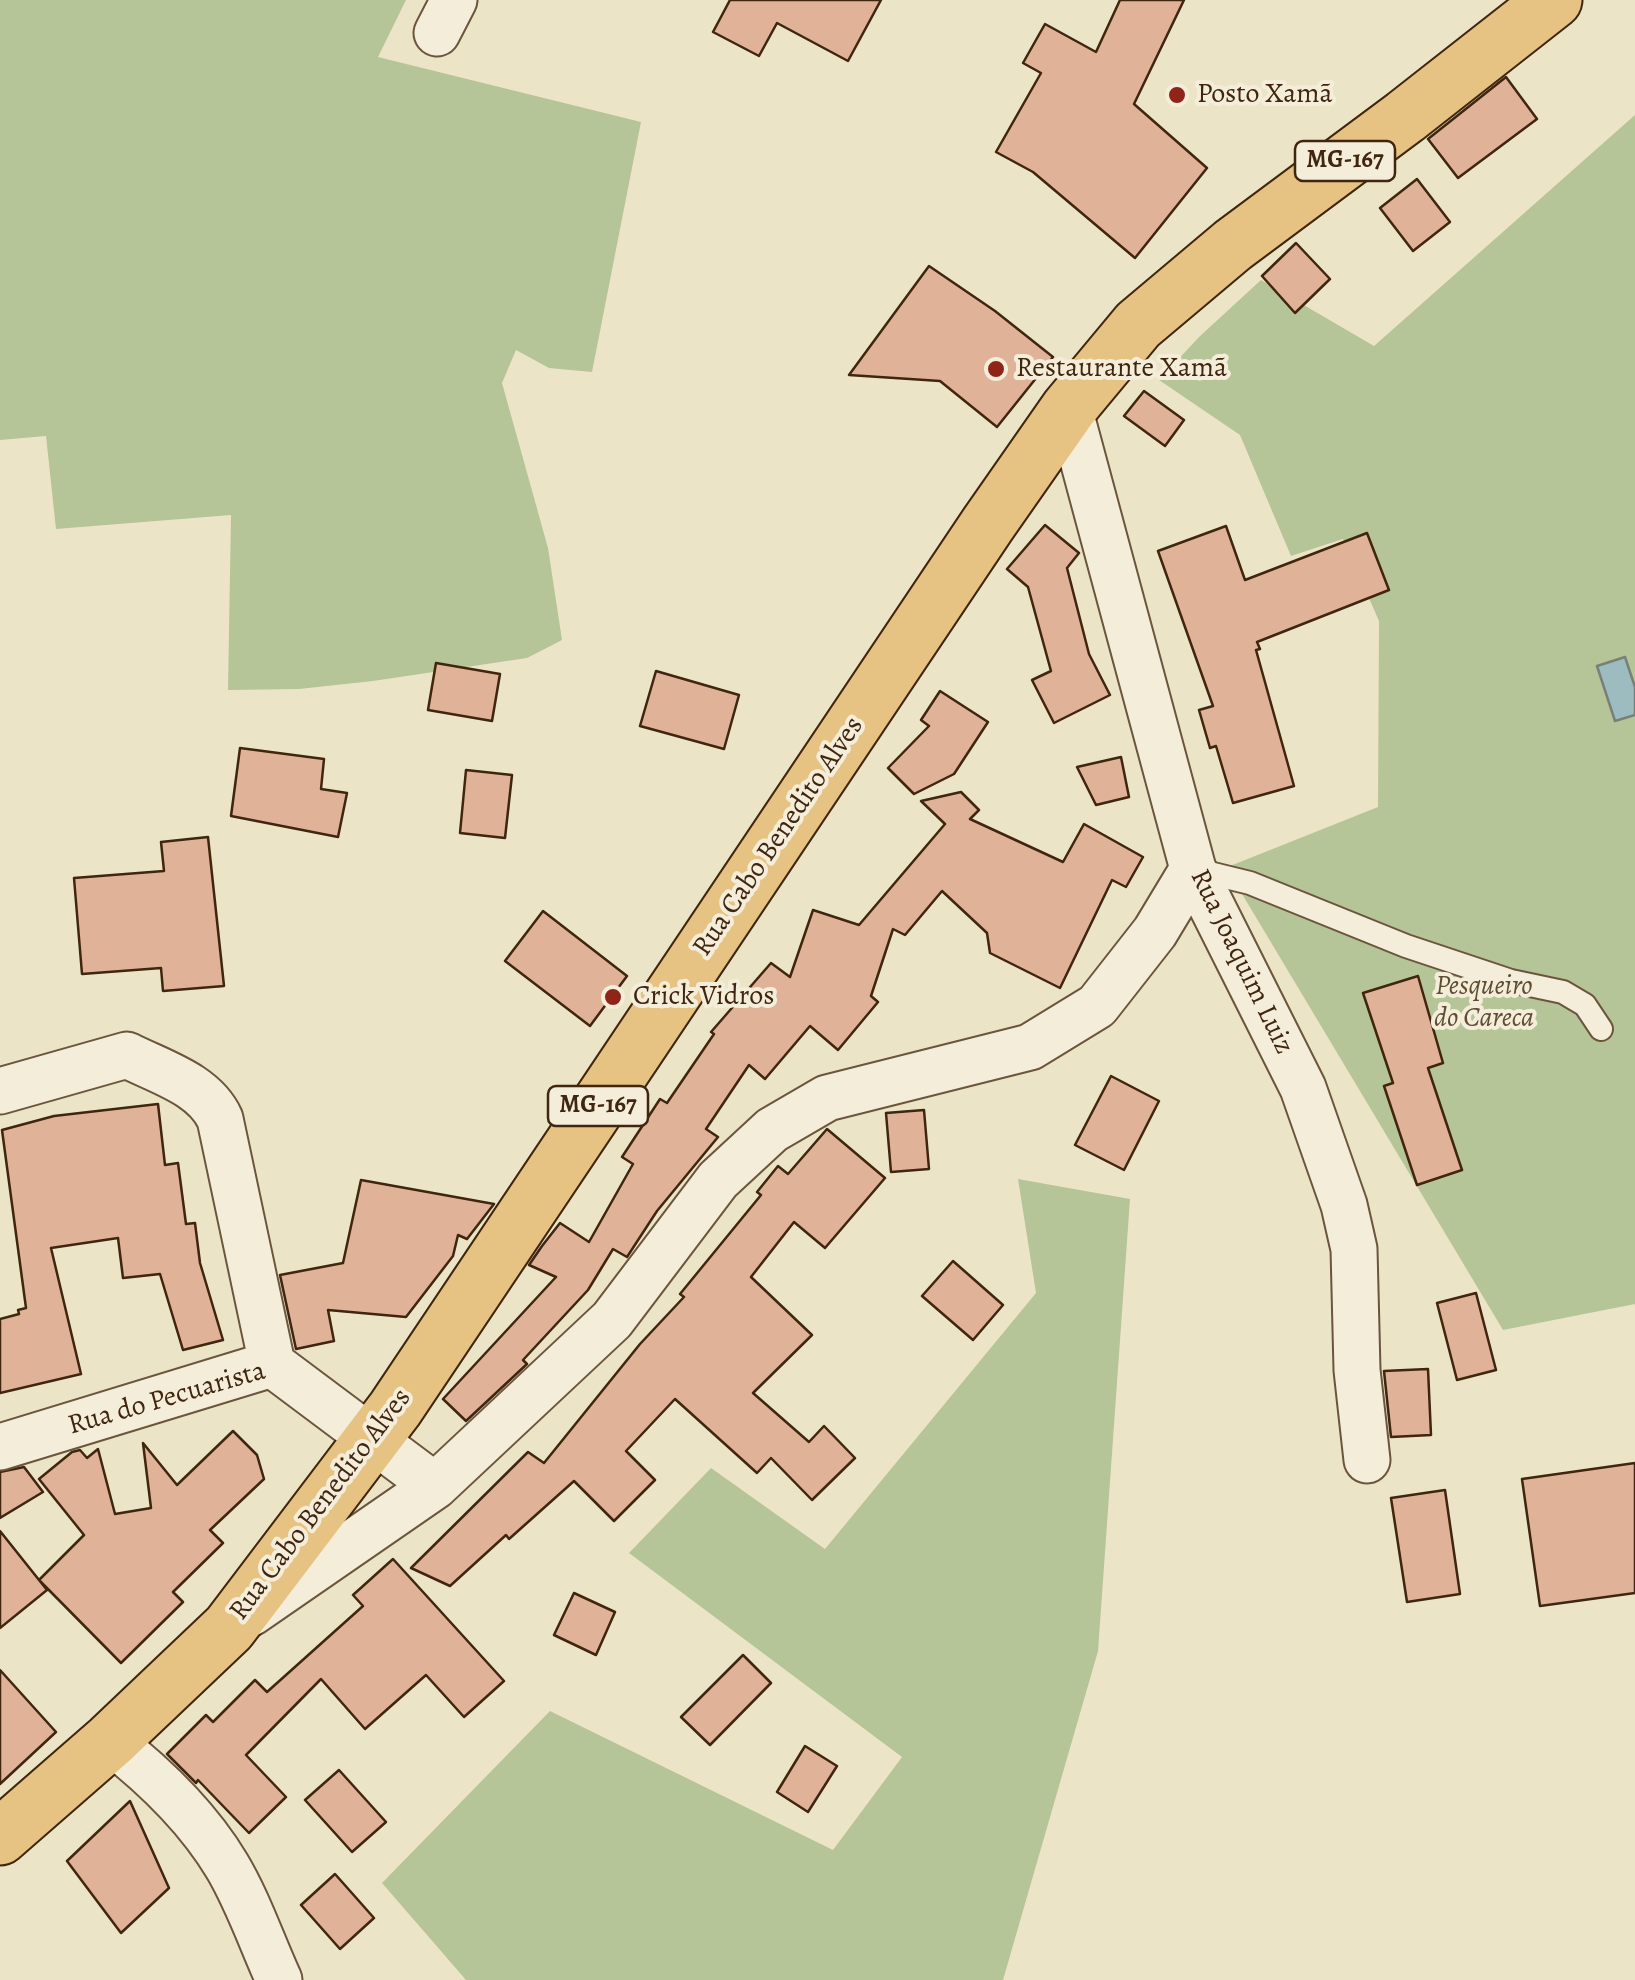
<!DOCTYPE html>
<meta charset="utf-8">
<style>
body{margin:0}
canvas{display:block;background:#ece4c6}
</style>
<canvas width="1635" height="1980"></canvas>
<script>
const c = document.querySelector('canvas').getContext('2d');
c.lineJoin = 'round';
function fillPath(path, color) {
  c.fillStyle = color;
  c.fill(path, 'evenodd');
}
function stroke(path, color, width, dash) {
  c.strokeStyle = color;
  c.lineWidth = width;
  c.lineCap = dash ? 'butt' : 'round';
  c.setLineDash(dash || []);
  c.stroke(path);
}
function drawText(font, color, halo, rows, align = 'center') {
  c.font = font + ' Alegreya,serif';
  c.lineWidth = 8;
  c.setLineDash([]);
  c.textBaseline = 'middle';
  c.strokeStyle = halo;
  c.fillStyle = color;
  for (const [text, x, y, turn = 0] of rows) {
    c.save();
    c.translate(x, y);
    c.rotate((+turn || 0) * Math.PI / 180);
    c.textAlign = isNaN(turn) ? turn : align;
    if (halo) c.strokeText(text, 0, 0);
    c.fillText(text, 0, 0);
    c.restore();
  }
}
fillPath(new Path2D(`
 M0,0H406L378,57L641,122L592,372L549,368L516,350L502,383L548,548L562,640L527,658L373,681L299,689L228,690L231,515L56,529L46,436L0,440Z
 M1635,115V1304L1503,1330L1239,889L1230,866L1378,807L1379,621L1343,539L1291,556L1240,435L1159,380L1199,337L1261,280L1374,346Z
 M1018,1179L1130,1199L1098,1651L1003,1980H466L382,1883L550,1711L833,1850L902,1757L629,1553L711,1468L825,1549L1036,1293Z`), '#b6c597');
const water = new Path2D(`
 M1625,657L1635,687V715L1615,721L1597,666Z`);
fillPath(water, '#9dbcbf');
stroke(water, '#788079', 2.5);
const building = new Path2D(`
 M730,0H881L848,61L777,23L759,56L713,32Z
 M1120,0H1184L1134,104L1207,168L1135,258L1033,172L996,152L1041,73L1023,63L1045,24L1096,52Z
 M1506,77L1537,119L1458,178L1428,139Z
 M1417,179L1450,222L1413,251L1380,208Z
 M1296,243L1330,279L1295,313L1262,276Z
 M929,266L995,311L1053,357L997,427L940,381L849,375Z
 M1144,391L1184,420L1165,446L1124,416Z
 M1045,525L1079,553L1067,568L1089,654L1110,695L1054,723L1032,680L1051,671L1028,587L1007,569Z
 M1226,526L1245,580L1367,533L1389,590L1257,642L1260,649L1256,650L1294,786L1233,803L1216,746L1210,748L1199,710L1213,706L1158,551Z
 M436,663L500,674L492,721L428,710Z
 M656,671L739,695L724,749L640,726Z
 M940,691L988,722L954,774L914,794L888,768L929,726L921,720Z
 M240,748L324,759L321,789L347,793L338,837L231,816Z
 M1121,757L1129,797L1096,805L1077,767Z
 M466,770L512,775L505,838L460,833Z
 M961,792L979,810L970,819L1063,862L1084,824L1143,857L1126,887L1112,880L1060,988L990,953L987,933L942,891L905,935L893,929L871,996L878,1002L838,1050L810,1026L765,1079L749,1065L706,1129L718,1137L657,1211L627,1257L613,1249L588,1290L523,1360L527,1364L466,1421L443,1399L556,1277L529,1265L542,1246L560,1223L589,1242L633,1164L622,1157L660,1099L667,1103L714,1034L711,1032L771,963L790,977L813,910L859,925L945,824L921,801Z
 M208,837L224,986L163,991L161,968L82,974L74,878L164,871L161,842Z
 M543,911L627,976L590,1026L505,961Z
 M1418,976L1443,1063L1428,1068L1462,1170L1417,1185L1384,1086L1393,1083L1363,993Z
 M1111,1076L1159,1101L1124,1170L1075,1145Z
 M158,1104L165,1165L178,1163L186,1224L195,1223L200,1263L223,1340L183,1350L160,1274L123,1278L118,1238L51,1248L81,1374L0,1393V1319L19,1314L18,1310L26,1308L2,1130L54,1116Z
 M924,1110L929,1169L891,1172L886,1113Z
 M827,1129L885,1178L825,1248L794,1222L751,1277L812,1335L753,1393L809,1442L824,1426L855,1458L812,1500L771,1458L757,1473L675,1399L626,1451L655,1480L614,1521L574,1481L509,1539L506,1535L450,1586L411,1568L528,1452L544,1463L640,1344L684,1297L680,1294L761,1195L757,1192L778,1166L788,1174Z
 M361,1180L494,1204L467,1239L458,1235L453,1256L406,1317L328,1310L334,1341L296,1349L280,1275L343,1263Z
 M953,1261L1003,1305L973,1340L922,1296Z
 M1476,1293L1496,1370L1457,1380L1437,1303Z
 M1428,1369L1431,1435L1391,1437L1384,1371Z
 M233,1431L257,1455L264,1479L210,1530L223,1543L173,1592L183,1602L121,1663L39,1580L84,1535L39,1479L72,1452L80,1450L87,1458L98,1449L115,1514L151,1508L143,1443L177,1485Z
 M1635,1463V1593L1540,1606L1522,1479Z
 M24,1467L43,1492L0,1518V1472Z
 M1445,1490L1460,1594L1407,1602L1391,1498Z
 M0,1531L47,1590L0,1628Z
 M393,1559L504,1681L464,1717L426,1675L365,1729L321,1679L246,1755L286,1797L249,1833L198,1780L196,1783L167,1754L206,1715L213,1722L255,1680L267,1692L363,1606L353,1595Z
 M574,1593L615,1612L596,1655L554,1635Z
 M743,1655L771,1683L710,1745L681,1717Z
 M0,1670L56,1732L0,1784Z
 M805,1746L837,1766L808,1812L777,1792Z
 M339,1770L386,1822L352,1852L305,1800Z
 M130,1801L169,1888L121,1933L67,1861Z
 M335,1874L374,1918L340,1949L301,1905Z`);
fillPath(building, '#e0b298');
stroke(building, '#40250f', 2.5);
const lane = new Path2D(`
 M1193,869L1250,883L1406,946L1511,981L1563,992L1585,1005L1601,1029`);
const street = new Path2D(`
 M437,33L454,0
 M1069,408L1193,869L1303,1088L1344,1205L1354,1249L1357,1370L1367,1460
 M0,1091L127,1055C160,1072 204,1084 220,1119L272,1364
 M272,1364L435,1486
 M0,1447L272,1364
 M251,1613L435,1486L612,1320L718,1180L772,1130L827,1098L1030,1047L1097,1006L1155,932L1193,869
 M110,1741C155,1776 197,1816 227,1866C248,1901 262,1943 279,1980`);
const primary = new Path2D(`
 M0,1837L110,1741L229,1628L395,1409L988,524L1069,408L1138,325L1233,245L1405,117L1554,0`);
stroke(lane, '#6b553d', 26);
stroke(street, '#6b553d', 49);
stroke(primary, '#40250f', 59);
stroke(lane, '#f3edda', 22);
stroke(street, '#f3edda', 45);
stroke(primary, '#e6c283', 55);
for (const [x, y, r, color] of [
 [1177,95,10,"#8f2418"],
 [996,369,10,"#8f2418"],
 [613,997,10,"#8f2418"]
]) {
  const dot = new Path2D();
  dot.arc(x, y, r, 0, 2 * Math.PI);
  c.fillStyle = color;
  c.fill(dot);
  stroke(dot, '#f3edda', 4);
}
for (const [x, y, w] of [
 [1345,161,100],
 [598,1106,100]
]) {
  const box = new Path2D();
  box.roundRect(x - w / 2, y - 20, w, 40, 8);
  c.fillStyle = '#f3edda';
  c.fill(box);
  stroke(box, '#40250f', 2.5);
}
drawText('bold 25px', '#40250f', null, [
 ["MG-167",1345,161],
 ["MG-167",598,1106]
]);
drawText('28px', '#40250f', '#f3edda', [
 ["Posto Xamã",1197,95],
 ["Restaurante Xamã",1016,369],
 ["Crick Vidros",633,997]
], 'left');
drawText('28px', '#40250f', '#f3edda', [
 ["Rua Cabo Benedito Alves",779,837,-56],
 ["Rua Joaquim Luiz",1241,962,64],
 ["Rua do Pecuarista",167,1399,-16],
 ["Rua Cabo Benedito Alves",321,1505,-53]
]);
drawText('italic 28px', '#5e4d31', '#f3edda', [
 ["Pesqueiro",1484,987],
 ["do Careca",1484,1019]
]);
</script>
